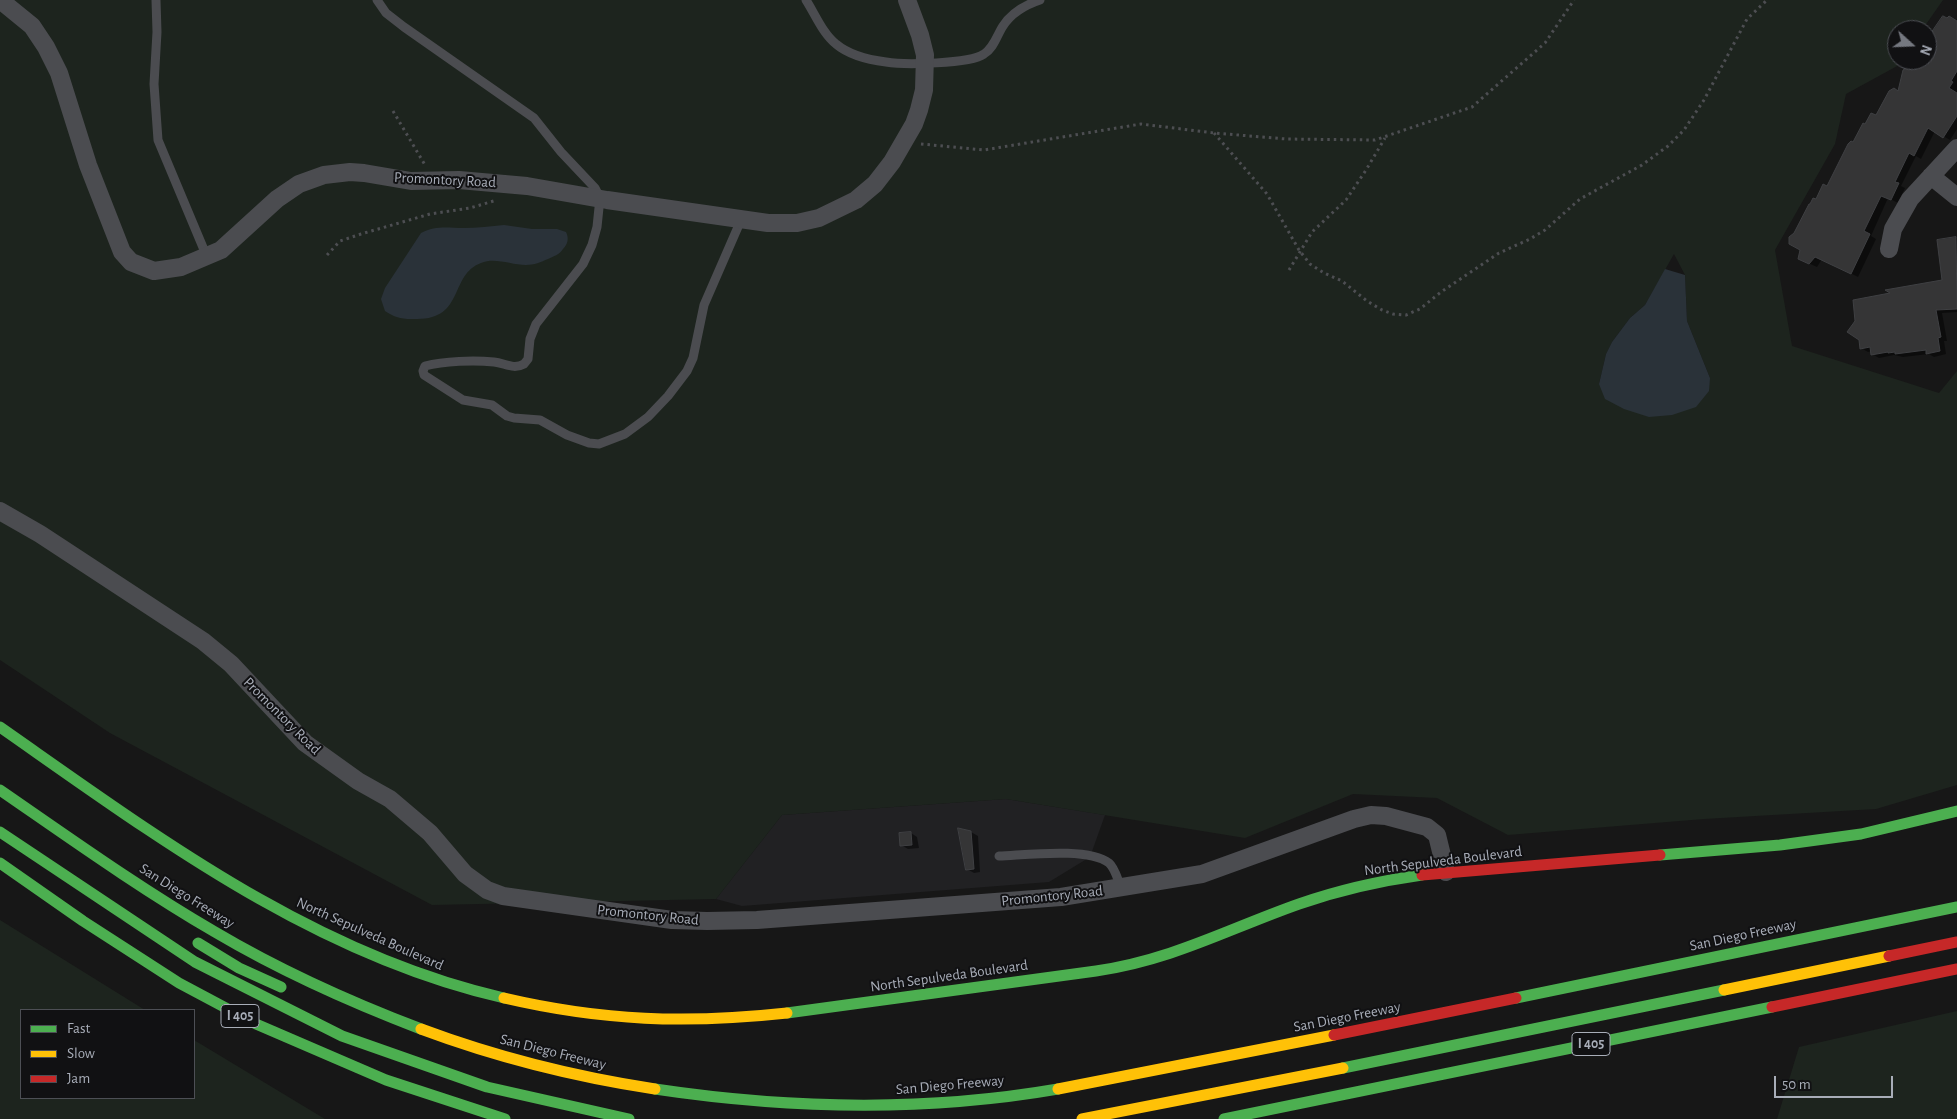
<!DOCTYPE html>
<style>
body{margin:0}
#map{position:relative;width:1957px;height:1119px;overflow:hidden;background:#171717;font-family:"Alegreya Sans",sans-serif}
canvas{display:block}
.legend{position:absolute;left:20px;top:1009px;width:175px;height:90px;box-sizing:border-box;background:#111113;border:1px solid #4d4f55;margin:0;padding:6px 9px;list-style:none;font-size:15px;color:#a8adb8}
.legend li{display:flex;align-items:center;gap:10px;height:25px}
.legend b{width:25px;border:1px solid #4d4f55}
.north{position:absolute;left:1887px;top:20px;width:50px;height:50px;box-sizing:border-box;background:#111113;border:1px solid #4d4f55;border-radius:50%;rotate:110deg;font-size:14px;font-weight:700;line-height:20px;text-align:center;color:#a8adb8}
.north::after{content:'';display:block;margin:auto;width:18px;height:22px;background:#757880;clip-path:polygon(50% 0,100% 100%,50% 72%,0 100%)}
.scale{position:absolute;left:1774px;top:1076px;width:119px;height:22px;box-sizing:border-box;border:2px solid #a8adb8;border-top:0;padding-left:6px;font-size:15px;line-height:18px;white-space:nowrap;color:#a8adb8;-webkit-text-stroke:4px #111113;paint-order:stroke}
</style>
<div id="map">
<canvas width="1957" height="1119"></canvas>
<ul class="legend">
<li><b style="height:6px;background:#4caf50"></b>Fast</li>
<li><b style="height:6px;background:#ffc107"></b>Slow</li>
<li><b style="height:6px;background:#c62828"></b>Jam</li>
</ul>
<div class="north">N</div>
<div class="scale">50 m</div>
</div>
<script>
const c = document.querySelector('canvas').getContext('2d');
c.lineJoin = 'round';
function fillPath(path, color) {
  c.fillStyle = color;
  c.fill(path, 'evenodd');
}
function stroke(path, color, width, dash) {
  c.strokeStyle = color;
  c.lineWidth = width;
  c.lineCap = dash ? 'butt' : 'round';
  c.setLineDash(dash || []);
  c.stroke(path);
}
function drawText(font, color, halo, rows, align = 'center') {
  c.font = font + ' "Alegreya Sans",sans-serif';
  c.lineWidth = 4;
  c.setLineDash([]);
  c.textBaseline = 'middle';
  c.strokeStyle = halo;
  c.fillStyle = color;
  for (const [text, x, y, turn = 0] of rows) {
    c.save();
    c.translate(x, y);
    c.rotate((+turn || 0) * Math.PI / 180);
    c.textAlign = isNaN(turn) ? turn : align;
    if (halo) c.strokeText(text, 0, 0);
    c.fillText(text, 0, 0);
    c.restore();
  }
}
fillPath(new Path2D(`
 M1006,799L1105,815L1090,857L1049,882L742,906L716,899L782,815Z`), '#212123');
fillPath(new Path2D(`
 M0,0H1943L1922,30H1897V60H1902L1899,65L1846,94L1835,144L1775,250L1792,346L1939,393L1957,371V785L1876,809L1704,819L1508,835L1437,798L1353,794L1245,838L1006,799L782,815L716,899L432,905L110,733L0,660ZM1674,254L1685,275L1687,321L1710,378L1599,384L1606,354L1612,342L1630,318L1645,305Z
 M0,920L145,1010H21V1098H194V1040L325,1119H0Z
 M1957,1011V1119H1777L1799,1047Z`), '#1d241e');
fillPath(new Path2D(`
 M504,225L532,229H557L566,232C569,238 568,244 563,249C559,255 554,256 548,259C541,262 534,265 526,265C511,265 495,257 481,263C449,275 465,319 417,319C402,319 398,319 385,311L381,299L385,288L421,233C436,225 448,228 464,228C477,228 491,226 504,225Z
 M1665,269L1685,275L1687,321L1710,378L1709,391L1696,407L1672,415L1649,417L1624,409L1605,399L1599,384L1606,354L1612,342L1630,318L1645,305Z`), '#2a3239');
fillPath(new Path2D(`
 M1957,19V129L1950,140L1935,131L1921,159L1916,156L1901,186L1905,188L1898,203L1888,198L1871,236L1876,239L1858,277L1822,259L1817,267L1806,262L1795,233L1816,201L1828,188L1866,125L1899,92L1919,60H1927V49Z
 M1957,238V312L1942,313L1947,341H1944L1946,354L1934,357L1929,354L1903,357L1894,355L1879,358L1872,354V351L1868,352L1861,348L1893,294L1944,281L1939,241Z
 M971,832L978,836L980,872L974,873L967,869Z
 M911,833L917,837L919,848L908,849L901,845Z`), '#0007');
const building = new Path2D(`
 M1943,16L1947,18L1949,16L1957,21V71L1951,81L1953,82L1949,88L1957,93V116L1943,138L1928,128L1914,156L1909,153L1895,182L1899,183L1891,200L1881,196L1864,231L1870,234L1851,274L1815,257L1809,264L1798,259L1800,250L1789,244V237L1794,233L1809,204H1810L1813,198L1816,199L1823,184L1827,186L1848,144L1851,141L1853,142L1863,123L1865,124L1871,113L1876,115L1889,91L1894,88L1898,91L1903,70L1912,64L1914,65L1918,60H1927V39Z
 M1956,237L1957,309L1936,310L1941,337L1938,338L1940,351L1926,354V350L1895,354V352L1888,353V352L1871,355L1870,347L1860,349L1859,340L1847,332L1855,321L1853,300L1890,293L1885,290L1942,280L1937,240Z
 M958,828L971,831L974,869L966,870Z
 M911,832L912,845L900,846L899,833Z`);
fillPath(building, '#353536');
stroke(building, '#3f4043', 1);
stroke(new Path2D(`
 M393,111L425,165
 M1214,133L1267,194L1299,250L1310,264L1324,273L1342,281L1367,301L1382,310L1393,314L1406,315L1420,309L1441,292L1499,253L1530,239L1545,230L1580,199L1642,165L1668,146L1684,130L1704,100L1747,19L1767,0
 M921,144L984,150L1141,124L1214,133L1286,139L1375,140L1472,107L1545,43L1574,0
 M327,255L340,241L361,234L430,214L470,208L497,200
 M1289,270L1312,232L1346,200L1366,170L1385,138`), '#4d4e52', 3, [2.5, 4]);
stroke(new Path2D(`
 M156,0L157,32L154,84L158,140L207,257
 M377,0L386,13L404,27L534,118L561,152L595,188L600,198L597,227L592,245L583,264L536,324L530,339L528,359L524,364C513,370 505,363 494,362C474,360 444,361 425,366L423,371L424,375L463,400L492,405L507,416L514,418L540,420L567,435L589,443L599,444L625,434L648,417L668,396L687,371L693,358L704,305L741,220
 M806,0C815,14 823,34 836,44C849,55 870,60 886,62C904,65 970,64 984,54C994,48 997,35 1003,26C1012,12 1025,5 1040,0
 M999,856C1026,855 1088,847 1109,863C1115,868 1118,881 1121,887`), '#4b4c50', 9);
stroke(new Path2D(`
 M0,0L32,26L46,47L59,73L88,165L122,252L131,262L154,271L181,267L221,250L277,199L299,184L324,175L350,172L364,173L411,181L459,180L527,186L607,200L768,223H797L819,218L856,200L875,184L892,162L914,124L919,110L924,90L925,55L920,35L907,0
 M1931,176L1957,197
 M1889,249L1893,229L1910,199L1957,148
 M0,511L40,534L203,641L231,664L305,743L358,781L390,799L430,833L465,874L487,890L503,896L672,920L707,921L757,920L1061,897L1202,874L1354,819L1371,815L1386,816L1427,827L1437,835L1446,872`), '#4b4c50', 18);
stroke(new Path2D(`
 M0,727C156,836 314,955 504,998
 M0,790C71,839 141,889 215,932C281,971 350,1002 421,1029
 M0,832L195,962L342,1036L487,1087L629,1119
 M1660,855L1780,845L1861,834L1957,811
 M0,863L83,921L179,983L256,1024L386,1080L505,1119
 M198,943L239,968L281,987
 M1516,998L1957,907
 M787,1013L1096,971C1172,960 1228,929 1299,904C1339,890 1379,881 1422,875
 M1343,1068L1724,990
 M655,1089C789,1109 925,1112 1058,1089
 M1224,1119L1772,1007`), '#4caf50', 11);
stroke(new Path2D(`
 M1724,990L1889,956
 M504,998C603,1021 686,1024 787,1013
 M421,1029C496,1057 576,1077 655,1089
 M1058,1089L1334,1035
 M1082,1119L1343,1068`), '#ffc107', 11);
stroke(new Path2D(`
 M1422,875L1660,855
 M1889,956L1957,942
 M1772,1007L1957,969
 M1334,1035L1516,998`), '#c62828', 11);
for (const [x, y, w] of [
 [240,1016,38],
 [1591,1044,38]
]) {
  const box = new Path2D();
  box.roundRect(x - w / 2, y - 11.5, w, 23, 4);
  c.fillStyle = '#111113';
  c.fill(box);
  stroke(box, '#a8adb8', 1);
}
drawText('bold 14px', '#a8adb8', null, [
 ["I 405",240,1016],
 ["I 405",1591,1044]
]);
drawText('15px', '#a8adb8', '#111113', [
 ["Promontory Road",445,180,3],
 ["Promontory Road",282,716,45],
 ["North Sepulveda Boulevard",1443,861,-7],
 ["San Diego Freeway",187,896,32],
 ["Promontory Road",1052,896,-6],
 ["Promontory Road",648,915,6],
 ["North Sepulveda Boulevard",370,934,24],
 ["San Diego Freeway",1743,935,-12],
 ["North Sepulveda Boulevard",949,976,-8],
 ["San Diego Freeway",1347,1017,-11],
 ["San Diego Freeway",553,1052,14],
 ["San Diego Freeway",950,1085,-5]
]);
</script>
